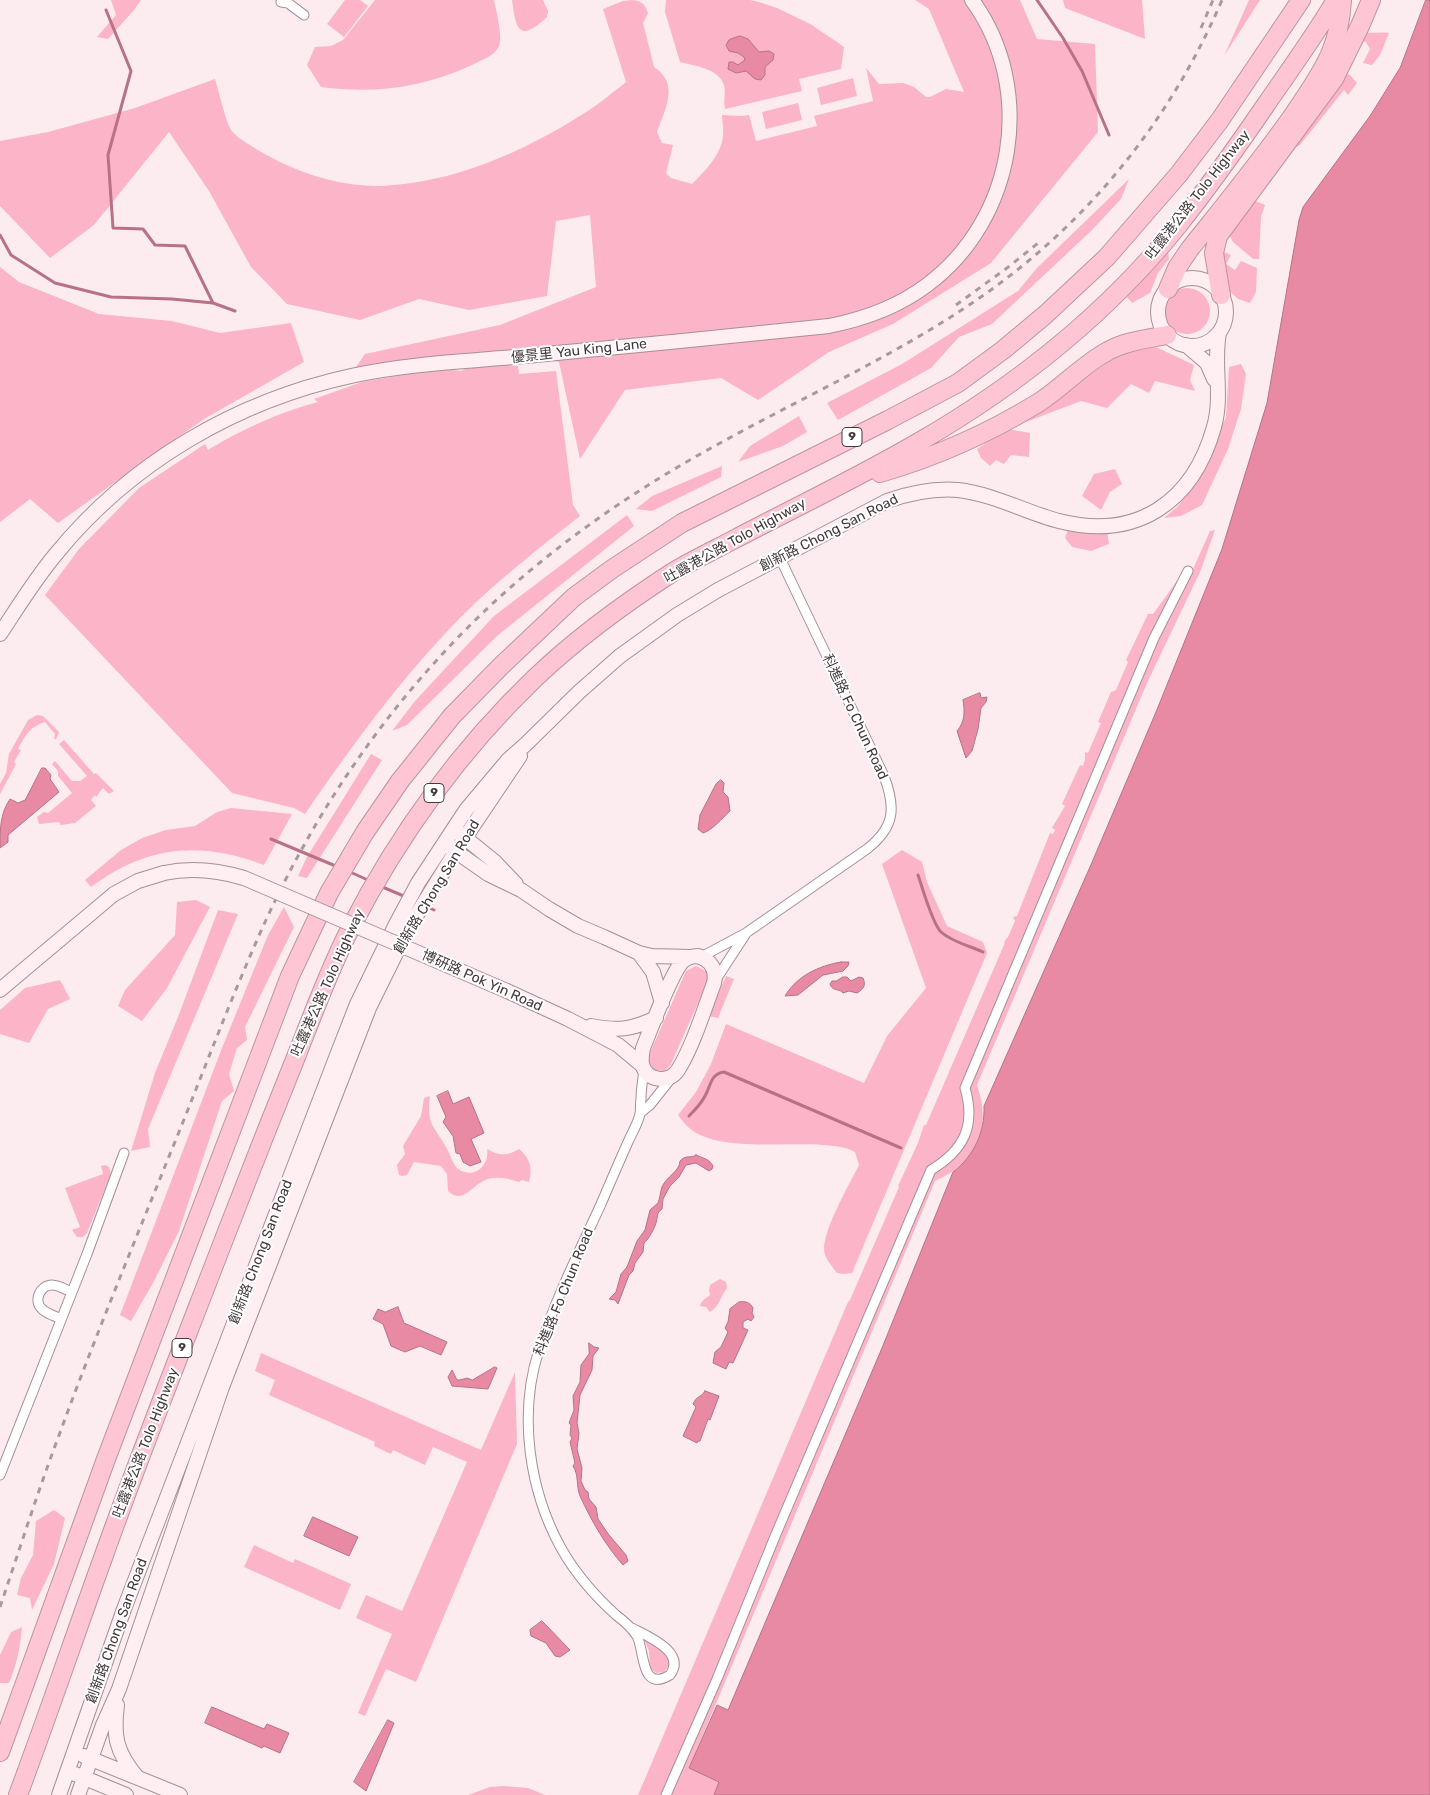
<!DOCTYPE html>
<meta charset="utf-8">
<style>
body{margin:0}
canvas{display:block;background:#fcecef}
</style>
<canvas width="1430" height="1795"></canvas>
<script>
const c = document.querySelector('canvas').getContext('2d');
c.lineJoin = 'round';
function fillPath(path, color) {
  c.fillStyle = color;
  c.fill(path, 'evenodd');
}
function stroke(path, color, width, dash) {
  c.strokeStyle = color;
  c.lineWidth = width;
  c.lineCap = dash ? 'butt' : 'round';
  c.setLineDash(dash || []);
  c.stroke(path);
}
function drawText(font, color, halo, rows, align = 'center') {
  c.font = font + ' Rubik,"Noto Sans TC",sans-serif';
  c.lineWidth = 4;
  c.setLineDash([]);
  c.textBaseline = 'middle';
  c.strokeStyle = halo;
  c.fillStyle = color;
  for (const [text, x, y, turn = 0] of rows) {
    c.save();
    c.translate(x, y);
    c.rotate((+turn || 0) * Math.PI / 180);
    c.textAlign = isNaN(turn) ? turn : align;
    if (halo) c.strokeText(text, 0, 0);
    c.fillText(text, 0, 0);
    c.restore();
  }
}
fillPath(new Path2D(`
 M111,0H141L134,10L108,39L97,37L116,15Z
 M345,0H360L368,6L344,37L327,24Z
 M375,0H494C496,10 503,37 499,46C495,56 481,60 472,65C423,88 374,94 321,87L307,65L315,47L331,46L343,40Z
 M512,0H543L548,11L547,17C519,43 516,30 512,0Z
 M632,0C642,1 645,4 648,13L643,23L654,67C680,84 665,109 657,132L662,143L673,145L666,173L671,178L692,184C705,171 722,154 723,135C724,128 722,121 722,115L742,116L749,115L756,141L817,126L814,116L873,101L866,68L879,84L903,83L914,87L926,97H930L946,89L964,92L929,9L915,0H1020L1037,39L1095,44L1098,132L991,263L893,324L829,352L758,400L721,378L625,390L580,459L559,362L505,353L356,367L365,354L500,325L596,287L590,215L556,221L547,296L469,310L419,299L360,320L287,304L251,267L209,191L169,132L94,225L50,258L0,206V141L48,132L135,108L215,79C219,92 225,119 231,130C236,139 272,158 282,163C312,177 347,187 381,186C453,183 523,152 583,114C598,105 612,93 626,82L603,9L623,1Z
 M666,0H750L759,2L777,8L812,25L844,47L841,69L799,79L802,91L725,109C723,100 726,94 724,85C718,68 695,66 680,62L665,12Z
 M1063,0H1142L1145,39L1065,8Z
 M1249,0H1260L1224,56Z
 M1360,31C1371,35 1378,31 1389,33L1380,55L1372,65L1363,63L1370,49L1366,42L1356,40Z
 M1344,71L1351,76L1357,83L1348,95L1344,90L1300,145L1284,153Z
 M853,78L857,96L821,105L817,88Z
 M798,103L802,120L766,129L762,112Z
 M1129,179L1121,199L1091,231L992,324L959,337L931,368L838,420L827,403L902,364L1018,291L1036,269Z
 M1253,200L1265,205L1261,217L1259,259H1253L1233,242L1228,232Z
 M1168,250L1169,259L1158,273L1150,293L1132,303L1126,296Z
 M1224,252L1231,255L1226,264L1235,270L1241,261L1257,268L1256,292L1250,303L1238,299L1224,286L1219,254Z
 M0,267L19,282L99,314L172,321L220,333L291,323L304,362L204,419L58,523L30,499L0,522Z
 M1164 311a23 23 0 1 1 46 0a23 23 0 1 1-46 0Z
 M1156,347L1194,365L1190,380L1195,391L1155,381L1149,393L1131,384L1107,408L1081,401L1026,422L1033,410L1094,372L1124,350Z
 M478,363L518,366L519,374L556,371L573,505L580,516C539,548 498,580 461,617C402,677 353,744 305,814L294,808L232,793L45,595L79,549L139,488L205,444L208,450C242,429 280,412 318,402L314,399L362,382L443,368L461,371Z
 M1241,364L1246,374L1241,409L1228,449L1202,505L1181,516L1164,518L1177,507L1191,490L1206,463L1226,417L1229,367Z
 M799,416L807,432L783,446L738,462L750,446Z
 M1007,429L1030,433L1029,457L1011,455L1004,464L996,460L990,466L981,458L977,449Z
 M722,466L721,477L652,511L636,509L652,496Z
 M1115,469L1122,484L1110,492L1101,510L1082,496L1094,474Z
 M627,515L634,526L497,636L407,725L392,731L415,701L494,616Z
 M1072,519L1107,531L1109,544L1091,551L1072,547L1065,538Z
 M1215,530L1200,572L1147,683L977,1085C992,1128 978,1162 935,1181L689,1768L719,1782L714,1795H638L848,1302L850,1300L899,1187L898,1186L918,1143L924,1125H926L1004,945L1005,940L1008,937L1015,921L1013,917L1017,916L1050,833L1053,834L1055,830L1052,828L1065,806L1062,804L1080,765L1083,766L1085,759V752L1088,753L1101,723L1098,722L1111,692L1116,690L1128,662L1126,660L1148,614H1153L1177,581L1185,587L1210,531Z
 M37,715L43,716L59,732L56,740L54,738L55,734L45,722C31,726 25,735 18,749L21,750L14,762L16,764L0,794V784L6,773L9,754L28,720Z
 M64,740L94,774L96,773L114,791L109,794L103,788L96,797L95,795L91,800L96,806L75,823L61,825L59,822L39,824L37,817L44,812L48,813L72,793L58,776V771L52,764L55,761L72,781H80L87,776L59,744Z
 M371,754L382,760L307,878L298,876L307,857Z
 M231,808L292,814L264,865C200,841 148,845 91,887L85,880L121,850L142,838L166,830L195,826L217,812Z
 M902,850L922,862L927,882L947,926L983,942L987,953L852,1273L844,1274L837,1273C832,1266 824,1258 824,1249C824,1228 849,1185 859,1165L855,1152C844,1146 834,1146 822,1145C786,1142 714,1152 688,1127C684,1123 681,1119 678,1115L696,1092L711,1064L726,1024L864,1083L887,1036L926,988L882,864Z
 M196,900L210,907L167,988L142,1021L118,1006L125,990L175,935L177,902Z
 M284,907L294,927L245,1027L247,1040L237,1048L229,1074L234,1091L222,1101L179,1231L153,1283L131,1321L120,1315L222,1048L268,935Z
 M218,910L238,914L148,1129L150,1147L131,1151L155,1073L178,1017Z
 M696,966L706,971L708,981L670,1066L664,1071L655,1070L649,1064V1055L686,971Z
 M726,976L734,979L718,1018L708,1016Z
 M60,980L70,999L48,1009L29,1043L0,1034V1010L25,988Z
 M430,1096C426,1126 435,1126 447,1149C451,1155 452,1164 458,1169C474,1180 490,1165 487,1149C499,1156 508,1156 519,1149C530,1158 533,1168 529,1182L522,1180L519,1182C509,1179 499,1176 488,1179C473,1183 463,1206 448,1191L447,1174L441,1166L414,1162L407,1175L402,1176L399,1175L397,1165L405,1154L403,1146L421,1116L424,1098Z
 M101,1166L105,1165L109,1167L111,1174L87,1233L83,1237H77L72,1230L80,1227L65,1188L103,1174Z
 M720,1279L726,1282L727,1288C721,1295 720,1306 710,1312L706,1307L700,1306C702,1299 707,1298 710,1295L709,1291L710,1285Z
 M261,1353L481,1450L515,1372L517,1444L416,1682L386,1669L365,1716L358,1713L392,1634L356,1618L366,1595L402,1611L467,1462L433,1447L425,1465L393,1450L391,1454L374,1446L375,1442L269,1395L275,1380L255,1371Z
 M54,1510L65,1518L54,1564L32,1610L30,1598L17,1595L21,1578L33,1555L36,1521Z
 M254,1545L293,1563L295,1559L351,1584L340,1610L244,1567Z
 M22,1627C20,1648 17,1664 9,1683H0V1655L11,1632Z
 M644,1639C655,1646 680,1657 664,1672L656,1673L650,1668L649,1651Z
 M503,1786L528,1788L545,1795H468L490,1787Z`), '#fcb5c8');
const water = new Path2D(`
 M1426,0H1430V1795H714L719,1782L689,1768L717,1705L728,1710L882,1348L953,1172C974,1156 985,1132 984,1106L1090,867L1156,712L1222,549L1267,403L1299,220L1303,207L1370,116L1400,68Z
 M740,36L748,39L759,52L769,51L774,54L773,60L765,67V75L761,80L755,79L746,71L736,73L728,69L729,62H733L738,65L745,60L744,57L738,53L729,51L726,45L729,40Z
 M980,693L981,698L987,697L986,702L981,708L978,729L972,751L966,758L957,731C965,722 965,711 963,700Z
 M42,768H45L51,775L50,779L59,792L8,835V842L0,848C0,829 0,814 10,799L18,803L25,800Z
 M721,780L724,783L723,792L728,797L730,811C722,818 713,830 703,833L698,829L700,815L716,784Z
 M841,962H849L848,966L843,971L823,975L798,995L785,996C797,976 818,966 841,962Z
 M843,977H847L851,981L859,977L863,978C866,985 864,989 857,993L849,991L843,993L841,991C836,989 832,990 830,984L832,981H836Z
 M448,1091L453,1104L469,1097L484,1133L471,1139L481,1162L470,1166L463,1162L460,1154L456,1153L453,1136L443,1122L446,1117L437,1096Z
 M696,1155C702,1158 710,1159 713,1166L712,1169L709,1171L696,1163L686,1165L679,1177L670,1186L663,1199L662,1209C656,1213 658,1217 656,1223C654,1229 649,1239 644,1243L643,1252L635,1263L633,1271L629,1275L618,1304L615,1300L609,1299L616,1292L621,1274L627,1267L637,1241L645,1230L650,1210L658,1203C660,1198 660,1193 662,1187C666,1177 680,1171 680,1161C686,1154 691,1159 696,1155Z
 M739,1302C745,1301 750,1302 753,1308L752,1313L754,1317L751,1321L748,1319L743,1322V1328L748,1330L733,1363L729,1362L726,1369L713,1363L715,1352L721,1347L728,1332L725,1328L728,1322L730,1309Z
 M398,1307L404,1323L447,1342L441,1355L420,1346L405,1352L391,1346L383,1324L373,1319L378,1309L385,1312Z
 M589,1343L594,1347L599,1348L593,1356L592,1370L580,1395L577,1423L579,1433L577,1449L582,1468L581,1481L585,1490L588,1492L589,1499L596,1507L598,1519L609,1535L626,1555L628,1561L623,1565C606,1546 592,1522 580,1496C576,1486 579,1475 573,1466L575,1463L570,1442L572,1438L570,1435L571,1425L569,1423L574,1410L573,1396L580,1382L581,1365L589,1354Z
 M495,1367L497,1368L488,1389L452,1386L448,1377L452,1370L457,1380H460L467,1378L472,1380Z
 M705,1391L719,1396L710,1420L708,1419L700,1441H698L697,1443L683,1436L696,1407L693,1404C697,1395 701,1398 705,1391Z
 M313,1517L358,1537L349,1556L304,1536Z
 M542,1621L570,1650L560,1657L555,1656L546,1643L531,1636L530,1630Z
 M212,1707L264,1729L267,1724L289,1733L280,1753L264,1746L262,1748L205,1723Z
 M388,1720L394,1723L366,1791L354,1782Z`);
fillPath(water, '#e98aa5');
stroke(water, '#b77286', 1);
stroke(new Path2D(`
 M1037,0L1063,38L1082,71L1109,135
 M106,10L131,71L108,155L113,228L143,229L155,245L185,246L213,303L235,311
 M0,235L11,255L55,283L111,297L172,299L213,303
 M271,839L338,867
 M348,871L370,881
 M918,875C923,889 932,923 941,932C952,942 970,946 983,952
 M380,886L406,897
 M425,906L434,910
 M689,1116C695,1110 701,1104 705,1096C711,1086 710,1074 724,1072L901,1148`), '#b77286', 3);
const street = new Path2D(`
 M281,2L288,3L304,15
 M701,957L746,933L867,849C895,827 896,808 884,776L780,558
 M715,981L745,935
 M640,1113L650,1105L673,1076
 M61,1319C55,1316 47,1314 42,1309C33,1301 40,1285 52,1285C58,1285 65,1289 71,1292
 M0,1475L87,1254L124,1153
 M632,1628C647,1636 687,1652 670,1675C640,1693 645,1651 637,1636C632,1628 624,1621 616,1615C595,1596 575,1573 561,1548C529,1490 518,1414 539,1350C555,1300 579,1252 601,1204C610,1183 619,1162 628,1142C632,1133 638,1123 640,1114C641,1109 640,1104 641,1099C641,1089 643,1079 644,1069
 M666,1795L717,1679L776,1534L931,1170C964,1150 976,1126 965,1088L1154,638L1188,571`);
const secondary = new Path2D(`
 M1158 312a34 34 0 1 1 68 0a34 34 0 1 1-68 0Z
 M1186,345L1207,363L1214,379
 M0,634C18,607 35,579 56,554C130,463 236,401 351,376C411,363 474,361 536,355C634,346 731,336 829,326C864,319 898,307 927,285C1015,220 1037,89 972,0
 M458,832L495,862L516,884
 M448,846L488,874L521,890L549,909L578,926L604,937L639,953L652,956L691,957
 M639,953L653,972L662,1003
 M698,956C711,960 717,970 714,983C704,1010 693,1046 678,1070C669,1084 646,1081 642,1064C641,1059 642,1054 643,1048C650,1031 672,971 683,961C688,957 693,956 698,956Z
 M0,990L114,894L138,881L164,873
 M507,991L568,1019L618,1045L642,1065
 M591,1026C618,1031 631,1030 656,1018
 M117,1705C113,1736 116,1752 137,1777
 M84,1756L180,1795
 M75,1774L126,1795
 M59,1795L124,1609L339,1050L357,1004L396,924L418,883L466,810L508,760L526,744L579,692L620,656L677,615L718,590L887,501C910,493 933,488 958,490C993,494 1025,512 1059,521C1137,541 1193,502 1214,427C1223,396 1213,364 1219,333
 M78,1795L103,1725L119,1689L222,1387L369,1008L408,929L456,851L520,756`);
const highway = new Path2D(`
 M1168,289L1177,268L1189,250C1225,205 1261,161 1294,114C1307,94 1322,74 1331,52C1338,35 1341,18 1342,0
 M1221,295L1214,253L1218,236L1334,79L1360,26L1371,0
 M880,473C935,457 989,433 1038,403C1062,388 1083,364 1108,351C1126,341 1147,339 1167,335
 M0,1752L106,1459L290,976L329,893L365,832L400,781L452,716L501,666L574,597L612,569L682,523L888,420L958,383L1003,350L1045,315L1107,257L1179,174L1220,120L1301,0
 M18,1795C48,1715 75,1635 104,1555C143,1446 186,1338 228,1229C250,1172 273,1114 296,1057C313,1014 329,970 350,929C398,836 460,750 535,678C577,638 625,603 673,572C693,560 714,550 735,539C796,507 859,477 919,442C1016,386 1105,315 1176,228C1207,189 1237,147 1265,106C1289,71 1314,37 1336,0`);
stroke(street, '#a78f95', 11);
stroke(secondary, '#a78f95', 16);
stroke(highway, '#bd959f', 20);
stroke(street, '#fff', 9);
stroke(secondary, '#ffeef2', 14);
stroke(highway, '#fec6d4', 18);
stroke(new Path2D(`
 M1201,28L1213,0
 M956,305L1007,268L1042,240
 M0,1607C19,1551 37,1494 58,1438C93,1342 132,1248 170,1154C202,1076 231,997 266,920C320,802 396,694 491,605C561,540 639,487 722,442C811,393 905,351 988,292C1092,218 1172,117 1222,0`), '#a79a9d', 3, [6, 6]);
const secondaryBridge = new Path2D(`
 M164,873C192,867 217,870 244,878L507,991`);
stroke(secondaryBridge, '#a78f95', 16, []);
stroke(secondaryBridge, '#ffeef2', 14);
for (const [x, y, w] of [
 [852,437,20],
 [434,793,20],
 [182,1348,20]
]) {
  const box = new Path2D();
  box.roundRect(x - w / 2, y - 9.5, w, 19, 4);
  c.fillStyle = '#fff';
  c.fill(box);
  stroke(box, '#43393c', 1);
}
drawText('bold 12px', '#43393c', null, [
 ["9",852,437],
 ["9",434,793],
 ["9",182,1348]
]);
drawText('14px', '#43393c', '#fff', [
 ["吐露港公路 Tolo Highway",1198,195,-52],
 ["優景里 Yau King Lane",579,351,-6],
 ["創新路 Chong San Road",829,533,-27],
 ["吐露港公路 Tolo Highway",735,541,-29],
 ["科進路 Fo Chun Road",855,717,65],
 ["創新路 Chong San Road",437,887,-59],
 ["博研路 Pok Yin Road",482,981,24],
 ["吐露港公路 Tolo Highway",328,983,-66],
 ["創新路 Chong San Road",261,1252,-69],
 ["科進路 Fo Chun Road",564,1292,-68],
 ["吐露港公路 Tolo Highway",146,1443,-69],
 ["創新路 Chong San Road",117,1631,-70]
]);
</script>
